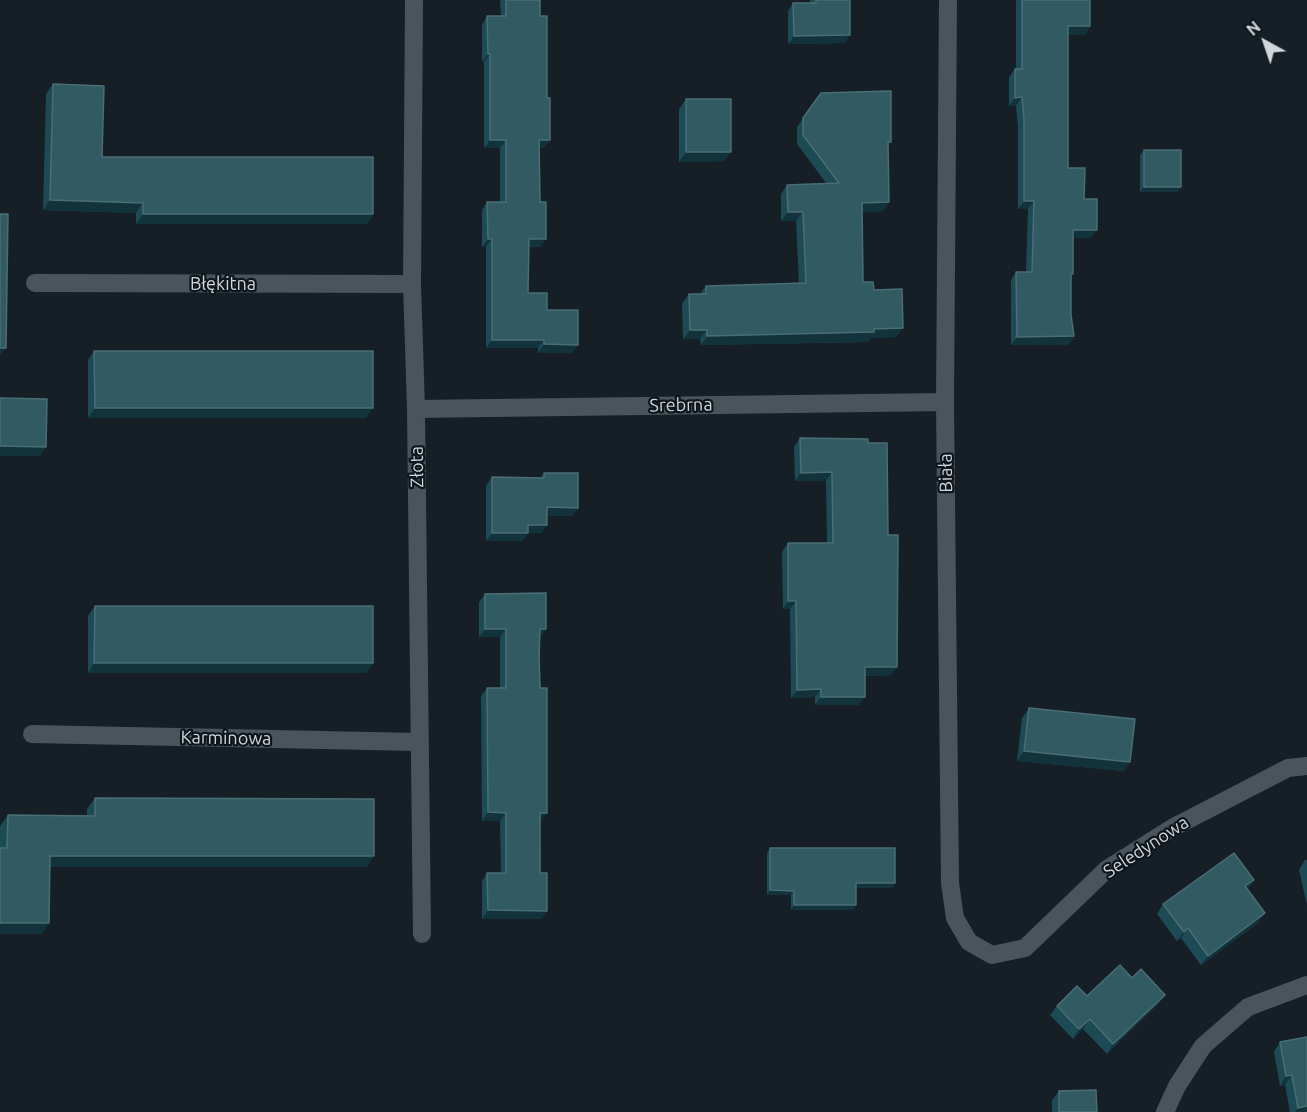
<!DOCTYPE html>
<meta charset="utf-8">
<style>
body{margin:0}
#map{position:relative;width:1307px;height:1112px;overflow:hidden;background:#161f25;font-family:Ubuntu,sans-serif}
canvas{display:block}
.north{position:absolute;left:1235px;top:12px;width:60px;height:60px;-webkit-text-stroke:4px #0d161c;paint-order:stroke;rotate:320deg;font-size:16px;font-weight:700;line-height:24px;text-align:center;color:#d0d6da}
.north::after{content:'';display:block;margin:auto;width:21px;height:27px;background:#d0d6da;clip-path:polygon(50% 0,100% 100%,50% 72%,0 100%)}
</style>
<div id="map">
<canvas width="1307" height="1112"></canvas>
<div class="north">N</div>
</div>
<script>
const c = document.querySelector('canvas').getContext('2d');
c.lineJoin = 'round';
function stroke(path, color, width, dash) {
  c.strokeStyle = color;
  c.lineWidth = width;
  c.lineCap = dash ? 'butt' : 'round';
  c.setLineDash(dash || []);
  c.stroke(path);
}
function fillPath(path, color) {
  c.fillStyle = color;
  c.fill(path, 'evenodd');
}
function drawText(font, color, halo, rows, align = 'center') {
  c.font = font + ' Ubuntu,sans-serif';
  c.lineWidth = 4.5;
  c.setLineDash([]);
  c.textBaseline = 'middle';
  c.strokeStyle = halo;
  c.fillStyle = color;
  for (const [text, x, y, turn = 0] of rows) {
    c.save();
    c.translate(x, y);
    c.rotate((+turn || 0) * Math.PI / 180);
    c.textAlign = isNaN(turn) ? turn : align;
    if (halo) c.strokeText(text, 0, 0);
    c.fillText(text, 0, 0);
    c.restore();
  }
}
stroke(new Path2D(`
 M414,0L412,284L416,409L422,934
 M948,0L945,402L950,883L955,918L969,942L992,955L1025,948L1107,869L1172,828L1288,768L1307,766
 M35,283L412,284
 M416,409L945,402
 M32,734L419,742
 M1165,1112L1177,1086L1203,1046L1248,1007L1307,985`), '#4a545b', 18);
fillPath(new Path2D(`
 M500,0H540L544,148H539L541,247H529L528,293L547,310L572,353H538V348H486V247H482V210L487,202H500V148H484V62H482V25L487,16H501Z
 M810,0H850L845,43L788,44V11L793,3H810Z
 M1016,0H1090V26L1084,35H1068V168L1084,199L1091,238H1073L1071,278V315L1074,336L1068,345H1011V280L1016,272H1026L1028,209H1018V127L1016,106H1009V77L1015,69H1016Z
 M53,84L102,157L373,214L367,224H136V213L43,210L46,94Z
 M821,93L888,146L889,202L883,211L862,212L863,282L874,290L903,328L896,337L871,338L868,342L701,345L700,339H683L682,304L689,294H700L706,286L799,284L796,221H781V194L787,185L826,183L797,144V127Z
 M686,99L724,161L679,162V109Z
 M1144,150L1178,192H1140V155Z
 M94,351L366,418H88V360Z
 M800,438L868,443L888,535L892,675L865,676L859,705H815V697L791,698L790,609H783L782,552L788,543H827L826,481H795L794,447Z
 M544,473L572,516H547V525L541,533H528L522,541H486V486L492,477L540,478Z
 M485,594L546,629L540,637L541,821H540V843L541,919H482V881L487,873H501L500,821H482L481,696L487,688H500V637H479V602Z
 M95,606L373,663L366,673H88V616Z
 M1029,708L1124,771L1017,761L1022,718Z
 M95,798L367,867H50L42,934H0V826L8,815L87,816V809Z
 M770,848L895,883L892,888H856L853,910H791V895H767V853Z
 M1305,860H1307V905L1299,870Z
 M1254,880L1247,889L1258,923L1201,965L1181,938L1177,941L1157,914L1163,904Z
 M1132,978L1165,995L1158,1004L1107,1054L1083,1029L1073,1039L1050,1015L1057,1006L1087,996Z
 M1280,1042L1307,1112H1290L1285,1085L1280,1086L1274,1052Z
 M1059,1091L1097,1112H1052V1100Z`), '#1d4b55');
fillPath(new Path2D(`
 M1068,26H1090L1084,35H1062Z
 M850,35L845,43L788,44L794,36Z
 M488,54H490L484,62H482Z
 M1022,97L1016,106H1009L1015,98Z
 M490,140H506L500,148H484Z
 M539,140H550L544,148H534Z
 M686,152H731L724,161L679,162Z
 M1144,187H1181L1178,192H1140Z
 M50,200L143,203L136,213L43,210Z
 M1024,201H1034L1028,209H1018Z
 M889,202L883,211L855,213L862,203Z
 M788,212H803L796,221H781Z
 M143,214H373L367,224H136Z
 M1073,230H1097L1091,238H1067Z
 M488,239H492L486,247H482Z
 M529,239H546L541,247H523Z
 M903,328L896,337L871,338L868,342L701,345L707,336Z
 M690,330H707L700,339H683Z
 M1074,336L1068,345H1011L1017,337Z
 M492,340H544L538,348H486Z
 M544,344L578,345L572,353H538Z
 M0,348H6L0,356Z
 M95,408H373L366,418H88Z
 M0,446L46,447L40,456H0Z
 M832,472L826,481H795L801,473Z
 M547,507L578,508L572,516H541Z
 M528,525H547L541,533H528L522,541H486L492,533Z
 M788,601H796L790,609H783Z
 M485,629H506L500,637H479Z
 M540,629H546L540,637H534Z
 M94,663H373L366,673H88Z
 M865,667H897L892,675L859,676Z
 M821,689L815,697L791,698L797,690Z
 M821,697H865L859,705H815Z
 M1024,751L1130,762L1124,771L1017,761Z
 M488,812L506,813L500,821H482Z
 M540,813H547L541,821H534Z
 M50,856H374L367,867H42Z
 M1254,880L1247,890L1245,886Z
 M856,883H895L892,888H853Z
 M770,890L794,891L791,895H767Z
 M794,905H856L853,910H791Z
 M488,910L547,911L541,919H482Z
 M1265,913L1258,923L1201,965L1208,956Z
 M0,923H49L42,934H0Z
 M1188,928L1181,938L1177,941L1184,932Z
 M1165,995L1158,1004L1107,1054L1113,1044Z
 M1090,1019L1083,1029L1073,1039L1079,1029Z
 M1292,1075L1285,1085L1280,1086L1286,1076Z
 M1307,1106V1112H1295L1298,1108Z`), '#12333c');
const building = new Path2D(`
 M506,0H540V16H547V98H550V140H539L540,202H546V239H529L528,293H547V310H578V345L544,344V340H492V239H488L487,202H506V140H490V54H488L487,16H506Z
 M816,0H850V35L794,36L793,3H816Z
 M1022,0H1090V26H1068V168H1085L1084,199H1097V230H1073V274H1071V315L1074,336L1017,337L1016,272H1032L1034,201H1024V119L1022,97L1015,98V69H1022Z
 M53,84L104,86L102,157H373V214H143V203L50,200Z
 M891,91V142H888L889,202L862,203L863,282H873L874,290L902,289L903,328L874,329V332L707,336V330H690L689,294H706V286L806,283L803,212H788L787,185L839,183L803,135V118L821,93Z
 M686,99H731V152H686Z
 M1144,150H1181V187H1144Z
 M0,214H8L6,348H0Z
 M94,351H373V408H95Z
 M0,398L47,399L46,447L0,446Z
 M800,438L868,439V443H887L888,535H898L897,667H865V697H821V689L797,690L796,601H788V543H833L832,472L801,473Z
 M544,473H578V508L547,507V525H528V533H492V477L544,478Z
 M546,593V629H540L539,657L540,688H547V813H540V873H547V911L488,910L487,873H506V813L488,812L487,688H506V629H485V594Z
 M95,606H373V663H94Z
 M1029,708L1135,719L1130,762L1024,751Z
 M95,798L374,799V856H50L49,923H0V848H7L8,815L95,816Z
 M770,848H895V883H856V905H794V891L770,890Z
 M1234,853L1254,880L1245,886L1265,913L1208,956L1188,928L1184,932L1163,904Z
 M1120,965L1132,978L1141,969L1165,995L1113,1044L1090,1019L1079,1029L1057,1006L1077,986L1087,996Z
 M1307,1037V1106L1298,1108L1292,1075L1286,1076L1280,1042Z
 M1096,1090L1097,1112H1059V1091Z`);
fillPath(building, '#315a63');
stroke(building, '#4a6e76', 1.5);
drawText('18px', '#d0d6da', '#0d161c', [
 ["Błękitna",223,284],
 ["Srebrna",681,405,-1],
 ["Złota",417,467,-91],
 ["Biała",946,473,-91],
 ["Karminowa",226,738,1],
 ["Seledynowa",1146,847,-33]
]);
</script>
